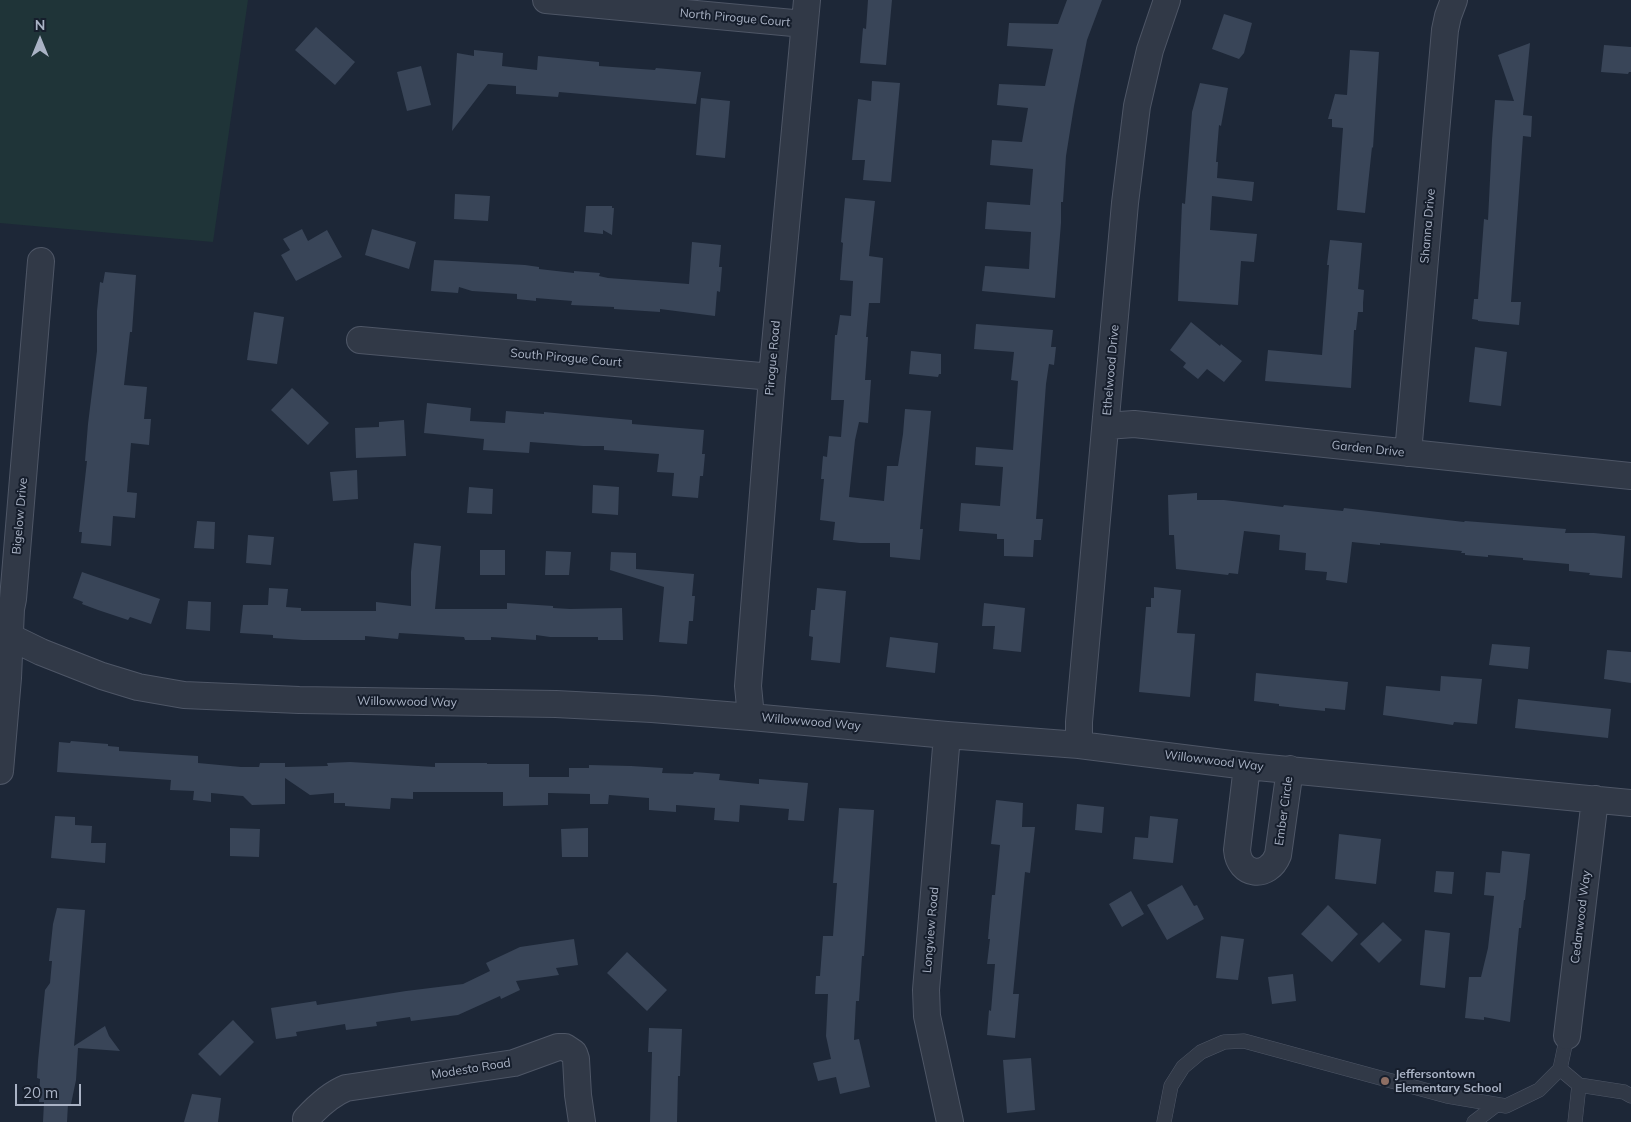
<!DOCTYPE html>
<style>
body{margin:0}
#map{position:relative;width:1631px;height:1122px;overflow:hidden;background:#1d2737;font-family:Mulish,sans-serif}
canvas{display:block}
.north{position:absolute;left:15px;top:15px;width:50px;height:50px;-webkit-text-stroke:4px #161e2c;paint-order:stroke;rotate:0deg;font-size:14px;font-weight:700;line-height:20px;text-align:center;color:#aab3c5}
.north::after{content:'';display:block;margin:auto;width:18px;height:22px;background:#aab3c5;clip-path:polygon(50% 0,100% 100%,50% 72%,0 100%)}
.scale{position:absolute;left:15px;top:1084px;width:66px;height:22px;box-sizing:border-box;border:2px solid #aab3c5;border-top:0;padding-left:6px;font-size:15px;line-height:18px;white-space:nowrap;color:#aab3c5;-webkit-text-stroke:4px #161e2c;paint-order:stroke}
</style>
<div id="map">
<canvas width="1631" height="1122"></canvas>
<div class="north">N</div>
<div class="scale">20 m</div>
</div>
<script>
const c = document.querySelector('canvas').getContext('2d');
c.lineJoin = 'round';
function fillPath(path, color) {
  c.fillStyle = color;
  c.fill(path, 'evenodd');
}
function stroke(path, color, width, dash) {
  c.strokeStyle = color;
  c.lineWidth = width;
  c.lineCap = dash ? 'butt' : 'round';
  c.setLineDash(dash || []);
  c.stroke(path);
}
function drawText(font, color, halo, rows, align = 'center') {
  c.font = font + ' Mulish,sans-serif';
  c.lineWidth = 4;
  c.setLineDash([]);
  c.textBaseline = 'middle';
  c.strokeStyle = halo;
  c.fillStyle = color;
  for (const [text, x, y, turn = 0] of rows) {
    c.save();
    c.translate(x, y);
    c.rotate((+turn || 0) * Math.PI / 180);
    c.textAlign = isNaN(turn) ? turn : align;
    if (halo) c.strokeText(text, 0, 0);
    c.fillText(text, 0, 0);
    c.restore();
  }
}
fillPath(new Path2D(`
 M0,0H248L213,242L0,223Z`), '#1f3438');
fillPath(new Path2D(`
 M868,0H892L886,65L860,63L863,28L866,29Z
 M1067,0H1102L1087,40L1074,106L1066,156L1063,202H1061V223L1055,298L982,291L985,266L1029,269L1031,232L985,229L987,202L1030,205L1033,169L990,165L992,140L1022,142L1028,108L997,105L999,84L1045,86L1053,49L1007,46L1009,23L1058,24Z
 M1224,14L1252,23L1244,53L1239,59L1212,49Z
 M316,27L355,62L335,85L295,50Z
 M1530,43L1523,115L1532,116L1531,137L1523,136L1511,302H1521L1519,325L1478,321V320L1472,319L1474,299H1478L1484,219L1488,220L1492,140L1495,100L1514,101L1498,55Z
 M1604,45L1631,47V72H1629L1628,74L1601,72Z
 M474,50L503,53L502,66L537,70L538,56L599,62V66L655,70L656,68L701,72L696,104L559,92L558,97L516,94V86L488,84L452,131L457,53L474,56Z
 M1350,50L1379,52L1373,148L1372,147L1365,213L1337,210L1343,128L1332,127V119H1328L1335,94L1347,95Z
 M421,66L431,105L407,111L397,72Z
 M872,81L900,83L891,182L863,180L865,160H852L858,99L871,101Z
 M1200,83L1228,88L1221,126L1219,125L1216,162H1218L1217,178L1254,182L1252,201L1212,196L1210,230L1257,234L1254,262L1241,261L1238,305L1178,301L1182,203L1185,204L1192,112Z
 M701,98L730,101L725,158L696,155Z
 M455,194L490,196L488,221L454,219Z
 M845,198L875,201L869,256L883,258L880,303H869L866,337H868L865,380H871L868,423L859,422L855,440L849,497L884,501L887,466H898L903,434L905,409L931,411L920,529H923L920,560L890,557V543H860L833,540L835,522L820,520L824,479H821L823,456L827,457L829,436L841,437L844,400H831L835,335H837L840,315L851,316L853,281L840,280L843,243L841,242Z
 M586,206H612V208H614L612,235L603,230V234L584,232Z
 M302,229L308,241L327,230L342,257L296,281L281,255L290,250L283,239Z
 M372,229L416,242L409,269L365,255Z
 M1330,240L1362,243L1358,289L1364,290L1363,303V312H1358L1356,330H1354L1351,388L1265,381L1268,350L1322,355L1329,265H1327Z
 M692,242L721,245L719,267H722L720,292L717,291L715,316L660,309V312L614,309V307L571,305L572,301L536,298V301L517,299V294L472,291L459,287L458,293L431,291L434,260L525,265L539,267V269L574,273V271L600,273L599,276L608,278L689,284Z
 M105,272L136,275L132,332H130L124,385L147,387L144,419H151L149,445L131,443L127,492L137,493L135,518L113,516L111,546L81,543L82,532H79L87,461H85L88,424L97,351V311L100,282L103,283Z
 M254,312L284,317L277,364L247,360Z
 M1191,322L1220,346L1221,344L1242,361L1224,382L1207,369L1198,379L1183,367L1186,363L1170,350Z
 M976,324L1053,330L1051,347H1056L1054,365L1049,364L1046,384L1036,519H1043L1041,540H1034L1033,557L1004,556V539H997V534L959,531L961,503L1000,506L1003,467L975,465L976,447L1013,450L1018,381L1011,380L1014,352L974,349Z
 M1475,347L1507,352L1501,406L1469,402Z
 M911,351L941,354V374H939L938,377L909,374Z
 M292,388L329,423L308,445L271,410Z
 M427,403L471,408L470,421L505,423L506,411L544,414V412L632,420V424L704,430L702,454H705L703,476H700L698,498L672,496L674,473L657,472L659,454L604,450V446H583L530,442L529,453L483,450L484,439L424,433Z
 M404,420L406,456L356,458L355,428L379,427V422Z
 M357,470L358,499L333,501L330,472Z
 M593,485L619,487L618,515L592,513Z
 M469,487L493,489L492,514L467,513Z
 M1197,493V500H1224L1283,507L1284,505L1343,511L1344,508L1464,522L1465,521L1566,529L1565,533H1594L1625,536L1622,578L1589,575L1590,573L1569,571V564L1523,560V558L1488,555V557L1465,555V553H1461L1462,551L1380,543V545L1352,542L1347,583L1326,580L1327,572L1305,570L1306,553L1279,550L1280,535L1244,531L1238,574L1229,573L1228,575L1176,569L1174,535H1169L1168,495Z
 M197,521L215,522L214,549L194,548Z
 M248,535L274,537L271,565L246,563Z
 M414,543L441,546L435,609H507V603L553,606V608L570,609L622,608L623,640H598V637H550L536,635V640L491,637V640H465L464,637L399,633L398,639L365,636V640H303L273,638V635L240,633L243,605H268L269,588L288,589L286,607L301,608V611H376V602L411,606V572Z
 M480,550H505V575H480Z
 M546,551L571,552L569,575H545Z
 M611,552L636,553V569L694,574L692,596H695L693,621H689L687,644L659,642L664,587L610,570Z
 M82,572L160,599L151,624L130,617L128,620L98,610L82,604L83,602L73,598Z
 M1154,587L1181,590L1177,633L1195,634L1190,697L1139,692L1146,607H1151V598H1154Z
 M817,588L846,591L840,663L811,660L813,637L809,636L811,610H815Z
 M188,601L211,602L210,631L186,629Z
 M984,603L1025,608L1021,652L993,649L995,626H982Z
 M890,637L938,643L935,673L886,667Z
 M1492,644L1530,647L1528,669L1489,665Z
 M1607,650L1631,652V683L1604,679Z
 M1256,673L1348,682L1345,710L1325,708V711L1305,709L1279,706V704L1254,701Z
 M1441,676L1482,679L1477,724L1454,722L1453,725L1383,715L1386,686L1440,691Z
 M1518,699L1611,709L1608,738L1515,728Z
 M71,741L108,744V746L119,747V751L198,756V763L241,767H259L260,763H285V767L328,766L327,763L350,762L435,767V763H487V764H529V777H569V768H589V765L631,766L663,768L662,773L693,774L694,772L720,774L719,780L738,782L759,784V779L808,783L804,821L788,820L789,809L740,805L739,822L714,820L715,808L676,805V812L649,810V798L609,795L608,804H590V794L548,793V805L503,806V792H413V799L391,798L390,809L345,806V803H334V793L310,795L285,778V804L252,805L243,796L211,793V802L193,800L194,791L170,790L171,780L57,772L59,742L70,743Z
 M996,800L1023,803L1022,827H1035L1030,873L1025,872L1013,994H1019L1015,1038L987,1035L989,1010L991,1011L995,964H987L990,939H988L992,895H995L1000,845L991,844Z
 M1077,804L1104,807L1102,833L1075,830Z
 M839,808L874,810L864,956H862L859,1001H856L854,1040L859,1039L870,1087L840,1094L836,1077L818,1081L813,1063L831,1059L826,1036L828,994H815L816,976H820L823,936H833L837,883H833Z
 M55,816L75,817V825L92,826L91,843H106L105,863L51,858Z
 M1150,816L1178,819L1173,863L1133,859L1135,837L1148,838Z
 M230,828L260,829L259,857L230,856Z
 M588,828V857H562L561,829Z
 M1339,834L1381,839L1376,884L1335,879Z
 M1502,851L1530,854L1525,900H1524L1521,928H1519L1510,1022L1484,1017V1020L1465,1018L1469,977H1481L1488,948L1494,896L1484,895L1486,872L1500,873Z
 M1436,871L1454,872L1452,894L1434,892Z
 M1182,885L1194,906L1197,905L1204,919L1167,940L1147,905Z
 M1131,891L1144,914L1122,927L1109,904Z
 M1328,905L1358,934L1332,962L1301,934Z
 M57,908L85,910L74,1046L105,1026L109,1036L120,1051L78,1048L76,1080L71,1104H68L67,1122H43L44,1102H39L40,1079L37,1078L38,1061L45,990L50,983L52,961H49L53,924Z
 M1383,922L1402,940L1379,963L1360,944Z
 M1425,930L1450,933L1445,988L1420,985Z
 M1221,936L1244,939L1238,980L1216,978Z
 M574,939L578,965L556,968L559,975L516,981L520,990L501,999L500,996L458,1015L411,1021L410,1017L376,1022L377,1026L346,1030L345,1024L296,1032L297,1036L276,1039L271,1008L316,1001L317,1005L406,991L463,984L490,971L486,963L520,947Z
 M627,952L667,990L647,1011L607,973Z
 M1293,974L1296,1001L1272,1004L1268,977Z
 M233,1020L254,1042L220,1076L198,1054Z
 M649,1028L682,1029L680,1076H678L677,1122H650L652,1052H648Z
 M1031,1058L1035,1110L1007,1113L1003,1060Z
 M192,1094L221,1098L218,1122H184Z`), '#394558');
const service = new Path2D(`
 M1560,1069L1579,1085L1624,1092L1631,1096
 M1164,1122L1171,1086L1183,1067L1201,1052L1224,1042L1244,1041L1447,1096L1506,1106L1539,1090L1560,1069L1567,1036
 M1474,1122L1495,1106
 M1575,1122L1579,1085`);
const minor = new Path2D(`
 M546,0L804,24
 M360,340L772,377
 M1106,426L1134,424L1631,476
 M1408,453L1445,30L1448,16L1454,0
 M0,632L41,652L102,676L138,687L184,695L299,700L556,704L652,709L751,717L947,735L1079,745L1247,766L1631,803
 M751,717L748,686L772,377L807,0
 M947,735L926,990L927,1016L950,1122
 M1079,745V722L1125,203L1137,106L1150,50L1167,0
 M1247,766L1237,850C1239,876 1268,880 1278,855L1290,769
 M0,771L8,678L11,609L13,599L41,261
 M1567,1036L1595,799
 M306,1119C317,1107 331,1094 346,1088L514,1063L558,1047H565L574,1053L576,1059L578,1095L582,1122`);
stroke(service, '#4e5666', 15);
stroke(minor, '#4e5666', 28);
stroke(service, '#313947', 14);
stroke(minor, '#313947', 26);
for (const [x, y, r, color] of [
 [1385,1081,5,"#8d6e63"]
]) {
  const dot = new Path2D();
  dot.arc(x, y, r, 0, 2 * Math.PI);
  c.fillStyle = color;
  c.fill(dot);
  stroke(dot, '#161e2c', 2);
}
drawText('12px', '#aab3c5', '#161e2c', [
 ["North Pirogue Court",735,18,5],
 ["Shanna Drive",1428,226,-85],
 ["South Pirogue Court",566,358,5],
 ["Pirogue Road",773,358,-85],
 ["Ethelwood Drive",1111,370,-85],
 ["Garden Drive",1368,449,6],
 ["Bigelow Drive",20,516,-85],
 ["Willowwood Way",407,702,1],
 ["Willowwood Way",811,722,5],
 ["Willowwood Way",1214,761,7],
 ["Ember Circle",1284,811,-82],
 ["Cedarwood Way",1581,917,-83],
 ["Longview Road",931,930,-85],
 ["Modesto Road",471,1069,-9]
]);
drawText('bold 12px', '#aab3c5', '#161e2c', [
 ["Jeffersontown",1395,1074],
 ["Elementary School",1395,1088]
], 'left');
</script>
